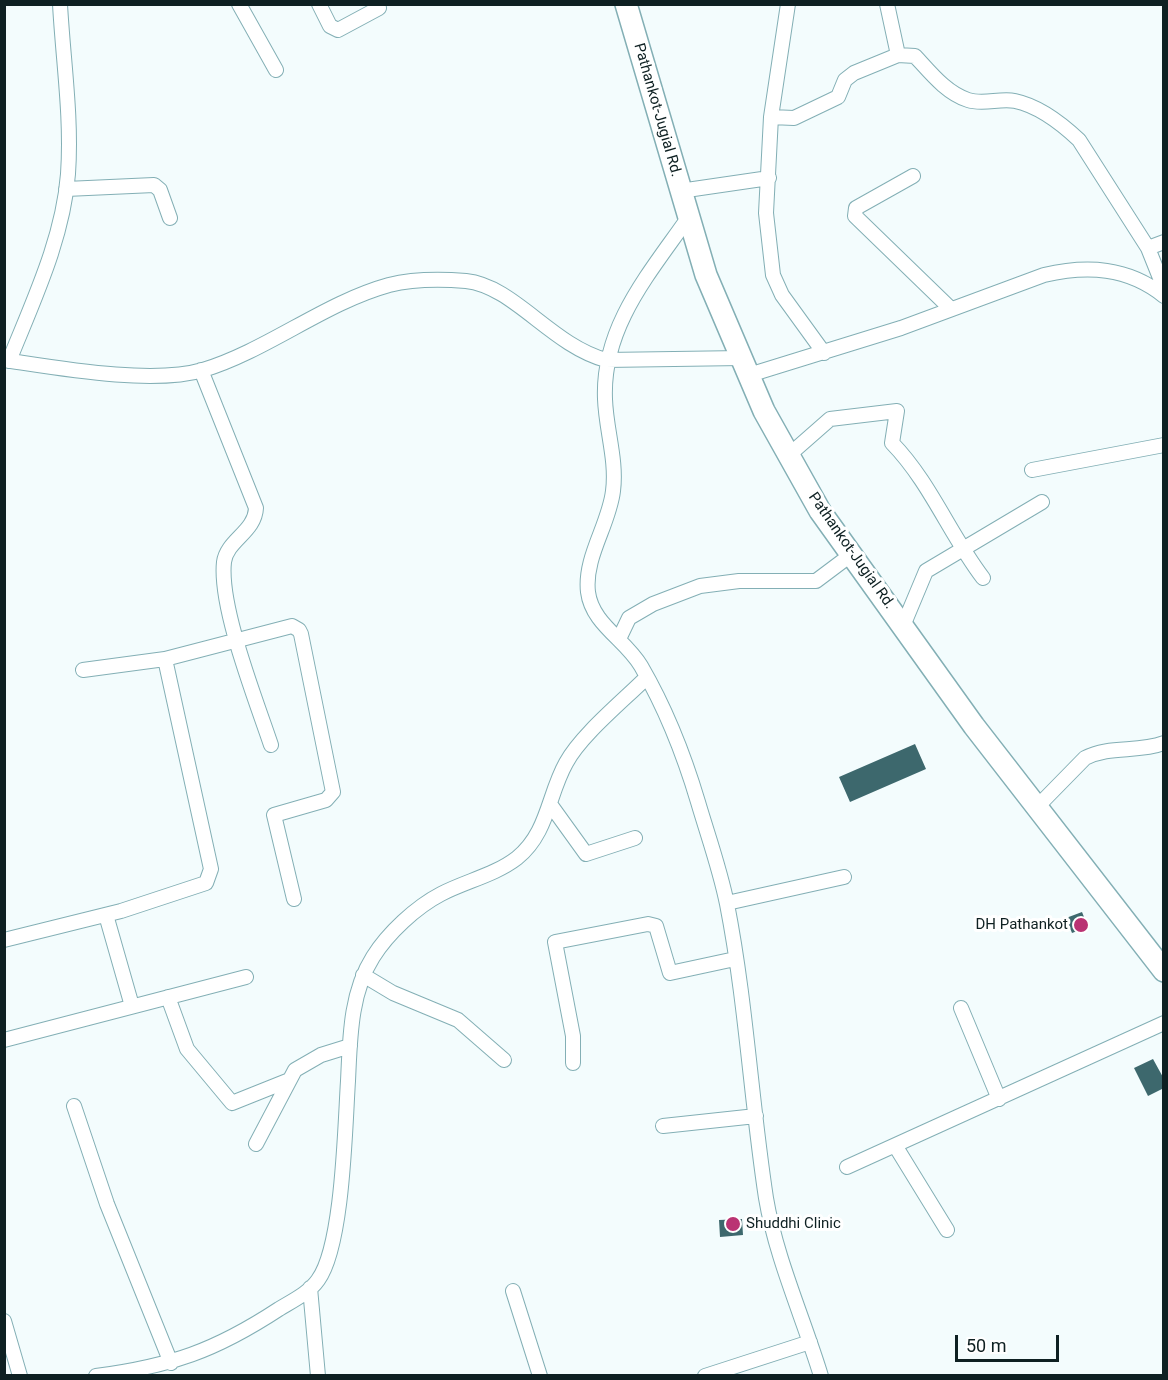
<!DOCTYPE html>
<style>
body{margin:0}
#map{position:relative;width:1168px;height:1380px;overflow:hidden;background:#f3fcfd;font-family:Roboto,sans-serif}
canvas{display:block}
.frame{position:absolute;inset:0;border:6px solid #0e2022;pointer-events:none}
.scale{position:absolute;left:955px;top:1335px;width:104px;height:27px;box-sizing:border-box;border:3px solid #0e2022;border-top:0;padding-left:8px;font-size:18px;line-height:21px;white-space:nowrap;color:#0e2022;-webkit-text-stroke:4px #fff;paint-order:stroke}
</style>
<div id="map">
<canvas width="1168" height="1380"></canvas>
<div class="frame"></div>
<div class="scale">50 m</div>
</div>
<script>
const c = document.querySelector('canvas').getContext('2d');
c.lineJoin = 'round';
function fillPath(path, color) {
  c.fillStyle = color;
  c.fill(path, 'evenodd');
}
function stroke(path, color, width, dash) {
  c.strokeStyle = color;
  c.lineWidth = width;
  c.lineCap = dash ? 'butt' : 'round';
  c.setLineDash(dash || []);
  c.stroke(path);
}
function drawText(font, color, halo, rows, align = 'center') {
  c.font = font + ' Roboto,sans-serif';
  c.lineWidth = 6;
  c.setLineDash([]);
  c.textBaseline = 'middle';
  c.strokeStyle = halo;
  c.fillStyle = color;
  for (const [text, x, y, turn = 0] of rows) {
    c.save();
    c.translate(x, y);
    c.rotate((+turn || 0) * Math.PI / 180);
    c.textAlign = isNaN(turn) ? turn : align;
    if (halo) c.strokeText(text, 0, 0);
    c.fillText(text, 0, 0);
    c.restore();
  }
}
fillPath(new Path2D(`
 M915,744L926,769L850,802L839,777Z
 M1082,912L1088,927L1072,933L1066,918Z
 M1153,1059L1164,1079V1088L1148,1096L1134,1068Z
 M742,1219L743,1235L720,1237L719,1220Z`), '#3d686d');
const street = new Path2D(`
 M239,4L276,70
 M319,4L330,26L338,30L379,8
 M887,4L898,55
 M771,117L788,4
 M913,176L856,208L855,216L951,309
 M66,189L154,185L160,190L170,218
 M680,191L769,178
 M688,218C649,274 602,327 605,399C606,430 617,460 613,491C609,525 584,557 588,592C592,624 625,639 641,666C666,709 684,755 698,802C708,836 720,869 727,904C746,1001 751,1100 766,1198C776,1258 803,1317 821,1376
 M1148,248L1164,242
 M824,353L782,295L773,275L766,213L771,117L794,118L838,97L845,80L854,73L898,55L915,56C930,72 946,93 968,100C983,105 1000,98 1015,101C1039,106 1062,124 1079,140L1148,248L1164,288
 M4,360C58,368 152,385 203,370C268,350 324,303 389,285C413,279 441,279 466,281C514,286 551,345 606,360L742,358
 M9,361C33,301 63,239 68,174C72,118 63,60 60,4
 M201,370L256,508C255,532 227,540 224,562C219,607 256,700 271,745
 M749,375L901,328L1044,275C1087,265 1128,267 1164,296
 M789,455L830,419L897,411L892,443C930,482 950,535 983,578
 M1032,470L1164,445
 M903,626L926,571L1042,502
 M619,639L629,618L653,604L700,586L739,581H816L852,554
 M83,670L165,659
 M550,804L586,854L635,838
 M1037,807L1085,758C1110,745 1137,753 1164,743
 M727,903L844,877
 M106,915L132,1006
 M4,940L121,911L206,883L211,869L165,659L292,626L299,630L301,634L333,792L326,800L274,815L294,899
 M363,975L393,993L458,1020L504,1060
 M168,997L187,1049L232,1103L287,1081
 M961,1008L999,1099
 M4,1040L246,977
 M573,1063V1036L555,942L648,924L656,926L670,973L735,959
 M74,1106L107,1204L171,1363
 M663,1126L756,1116
 M256,1144L295,1070L321,1055L350,1046
 M896,1147L947,1230
 M847,1167L1164,1023
 M310,1288L318,1376
 M513,1291L540,1376
 M4,1321L20,1376
 M96,1376C171,1366 215,1351 279,1309C292,1301 309,1293 318,1280C343,1246 345,1126 348,1081C350,1040 350,993 373,957C388,933 416,907 441,894C466,881 495,875 517,858C548,833 548,795 566,763C581,735 623,701 647,677
 M705,1376L810,1342`);
const primary = new Path2D(`
 M626,4L706,275L764,411L820,511L974,726L1164,971`);
stroke(street, '#83afb5', 16);
stroke(primary, '#83afb5', 24);
stroke(street, '#fff', 14);
stroke(primary, '#fff', 21);
for (const [x, y, r, color] of [
 [1081,925,8,"#ba3373"],
 [733,1224,8,"#ba3373"]
]) {
  const dot = new Path2D();
  dot.arc(x, y, r, 0, 2 * Math.PI);
  c.fillStyle = color;
  c.fill(dot);
  stroke(dot, '#fff', 2);
}
drawText('15px', '#0e2022', '#fff', [
 ["Pathankot-Jugial Rd.",657,110,74],
 ["Pathankot-Jugial Rd.",851,551,55]
]);
drawText('15px', '#0e2022', '#fff', [
 ["DH Pathankot",1068,925],
 ["Shuddhi Clinic",746,1224,"left"]
], 'right');
</script>
